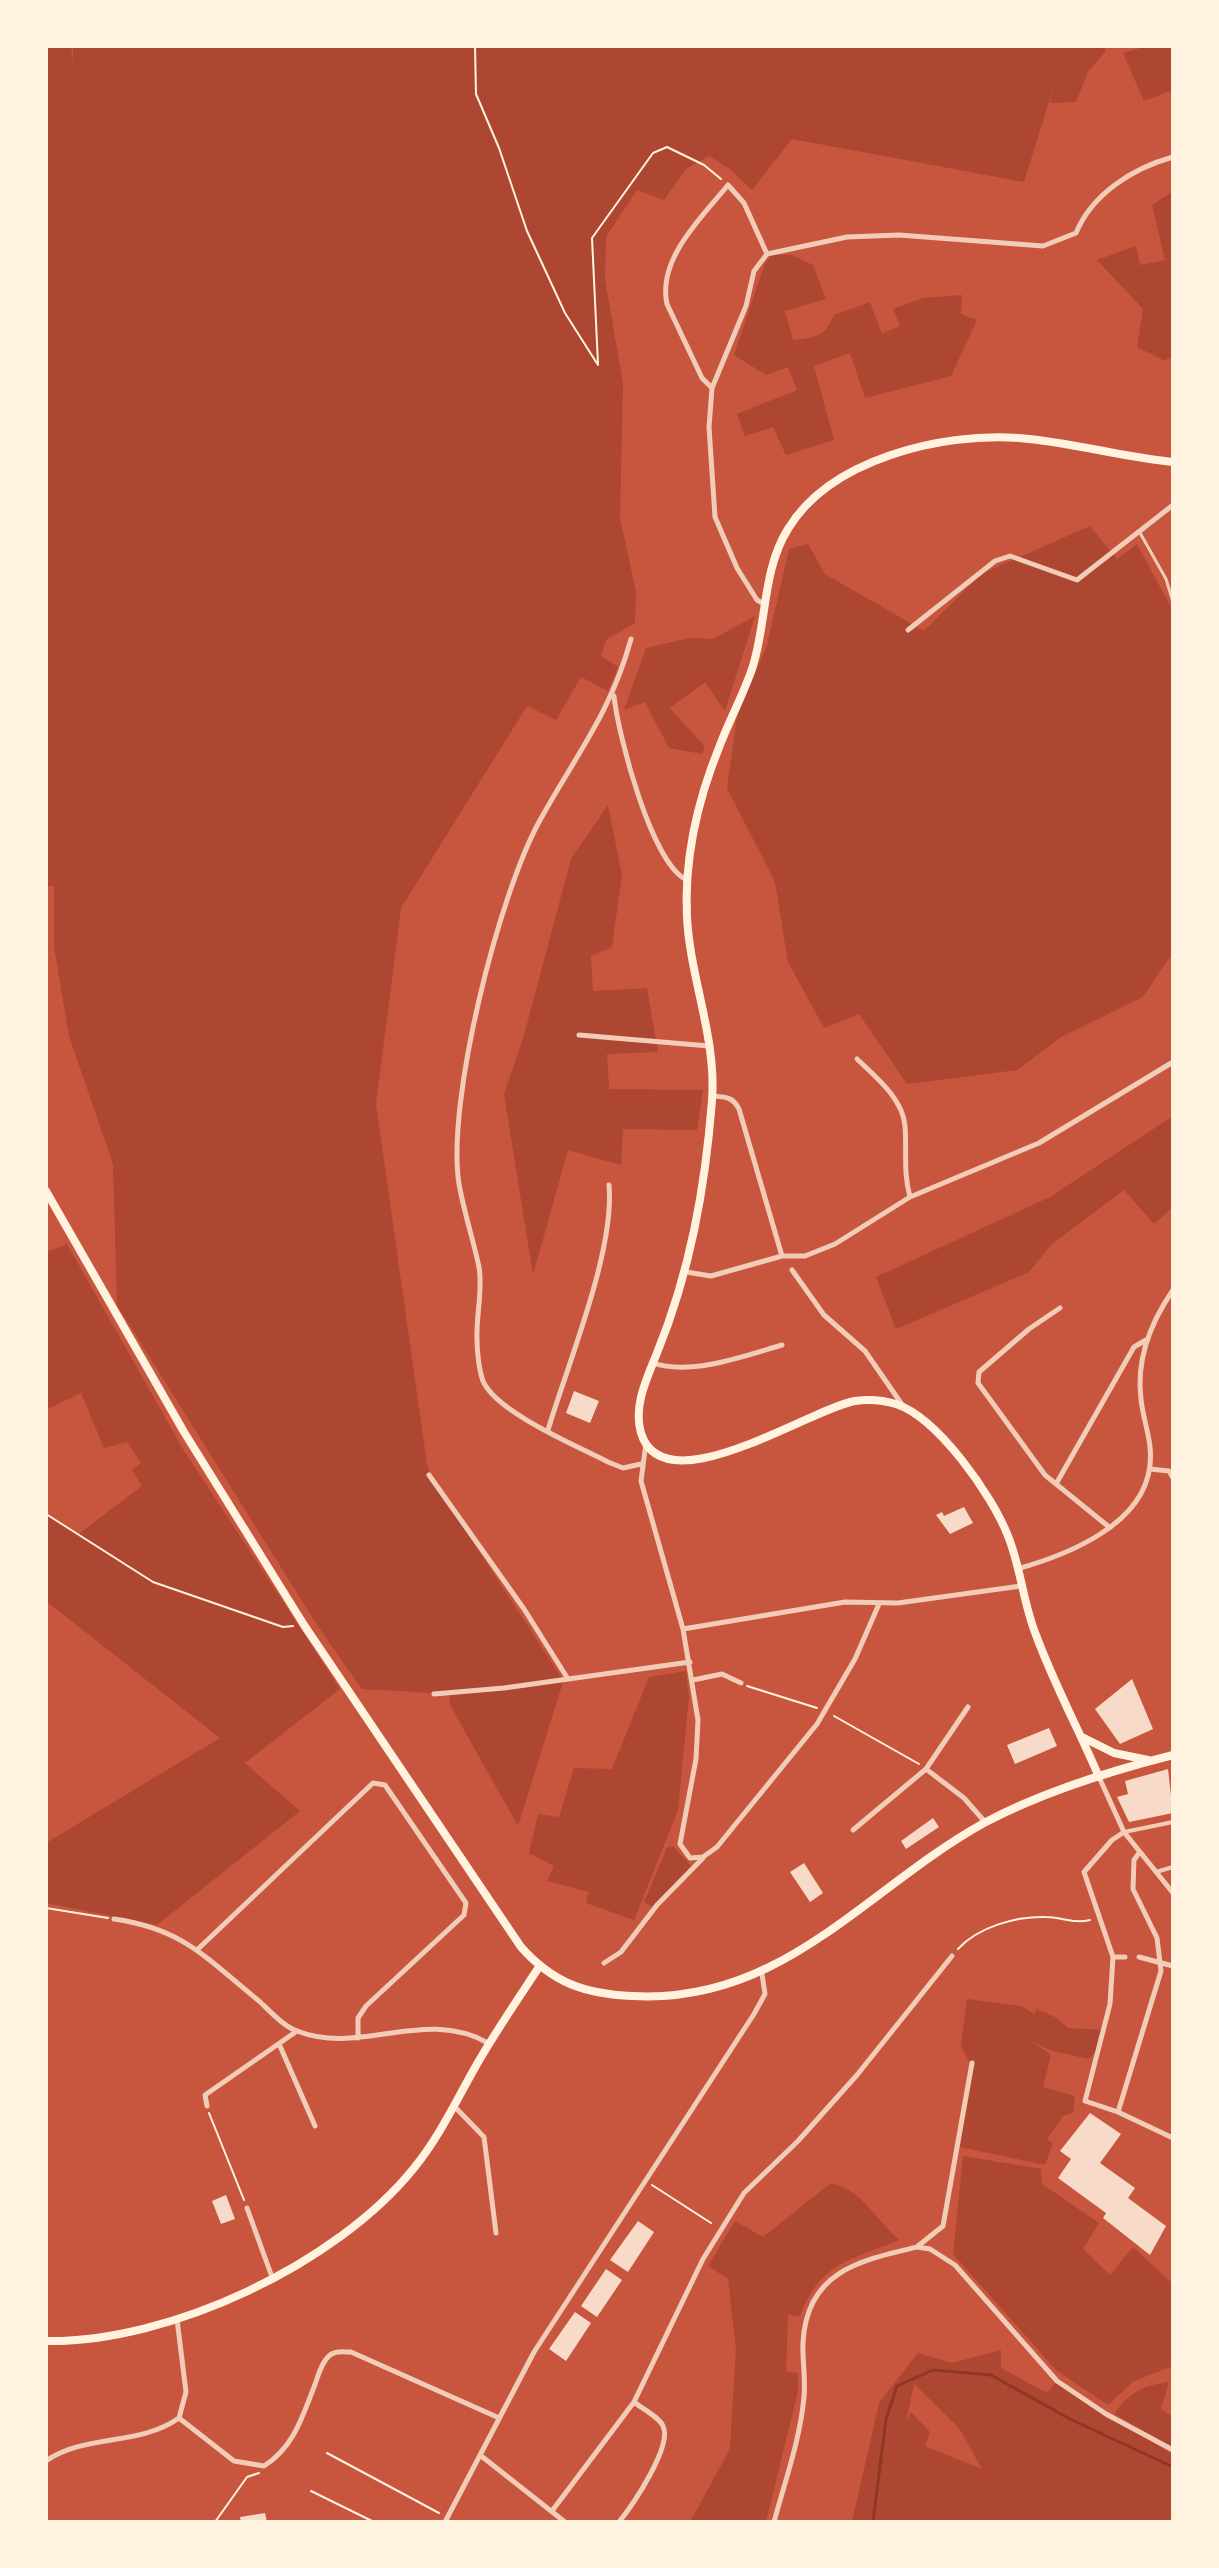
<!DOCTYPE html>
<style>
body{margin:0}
#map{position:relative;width:1219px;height:2568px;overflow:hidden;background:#c8553d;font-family:Merriweather,serif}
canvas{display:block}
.frame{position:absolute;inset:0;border:48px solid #fff3e0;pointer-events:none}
</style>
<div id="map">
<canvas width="1219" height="2568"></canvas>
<div class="frame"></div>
</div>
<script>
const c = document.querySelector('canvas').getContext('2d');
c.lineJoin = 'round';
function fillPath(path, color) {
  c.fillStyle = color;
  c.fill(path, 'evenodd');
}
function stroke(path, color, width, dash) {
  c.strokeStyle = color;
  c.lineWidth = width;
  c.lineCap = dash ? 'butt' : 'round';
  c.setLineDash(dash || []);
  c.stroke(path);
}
fillPath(new Path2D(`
 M46,46H71L73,63V46H1103L1106,51L1088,72L1076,102L1050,103L1053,89L1024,182L792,139L752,190L731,170L709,156L686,169L664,200L637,190L606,237L605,279L623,384L620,518L636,592L635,623L606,640L601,656L618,667L608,691L581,677L556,720L527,706L401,908L376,1104L427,1464L432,1479L563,1680L512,1687L563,1682L518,1826L450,1705L449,1694L362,1689L317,1625L117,1305L113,1164L69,1036L54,947V886H46Z
 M1147,46H1173V90L1144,101L1123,53Z
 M1173,191V355L1165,361L1137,347L1143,309L1097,260L1136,246L1140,265L1165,260L1152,205Z
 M771,255H792L813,265L826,299L785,311L793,340C815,338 825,337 834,315L870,302L882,334L900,326L893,309L923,298L962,295L961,314L977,320L951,376L865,398L850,353L814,366L834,440L786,455L773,427L745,436L737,414L797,390L788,367L766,375L734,355L764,266Z
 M1090,526L1117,559L1137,544L1173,611V952L1143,997L1061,1037L1017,1070L907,1084L859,1014L824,1028L788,962L775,882L727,788L737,716L767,645L789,549L808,544L825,574L924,631L981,574Z
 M755,616L725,711L705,682L670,708L705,747L702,754L669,748L645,702L624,710L646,648L690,638L713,639Z
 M608,805L622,875L612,947L591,956L593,991L647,988L658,1052L607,1054L609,1089L703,1090L697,1130L623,1129L621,1165L568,1150L533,1275L504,1094L524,1035L571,859Z
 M1173,1116V1207L1154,1224L1124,1190L1052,1244L1029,1272L896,1329L876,1277L1050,1197Z
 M67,1244L183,1449L340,1689L245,1763L300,1811L157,1925L46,1903V1843L220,1738L46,1601V1515L77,1535L142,1486L132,1470L141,1463L127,1442L104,1448L81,1393L46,1410V1252Z
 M686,1671L689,1697L678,1810L634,1920L586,1903L589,1892L547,1881L554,1866L529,1853L538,1814L559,1817L574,1768L612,1769L649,1677Z
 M673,1846L692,1867L652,1907L644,1902L667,1848Z
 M967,1999L1021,2006L1035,2014L1036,2009L1057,2018L1068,2028L1104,2030L1097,2050L1089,2059L1052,2051L1033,2042L1051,2055L1043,2087L1075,2096L1073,2113L1063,2116L1047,2139L1053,2143L1045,2165L960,2147L972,2067L961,2046Z
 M963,2156L1041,2169L1042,2184L1099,2223L1083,2249L1110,2275L1133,2247L1173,2284V2366L1134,2381L1108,2405L1056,2370L953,2254Z
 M831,2183C864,2191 875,2220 900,2240C851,2260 820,2262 800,2316L788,2315L786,2372L798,2373V2391L766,2522H690L730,2449L736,2349L728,2279L708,2266L735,2221L763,2237Z
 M1001,2350V2368L1047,2393L1057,2381L1173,2455V2522H852L879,2403L918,2353L952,2363ZM914,2384L959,2428L982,2469L925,2446L930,2432L911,2412L906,2422Z
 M1169,2382L1161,2409L1173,2417V2448L1114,2414C1129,2392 1144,2385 1169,2382Z`), '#ae4732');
stroke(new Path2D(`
 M873,2522L886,2419L897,2386L933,2370L991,2375L1070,2419L1173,2467`), '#8f3625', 3);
fillPath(new Path2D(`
 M574,1391L599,1401L590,1423L566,1413Z
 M964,1507L973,1523L950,1534L936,1515L942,1512L944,1516Z
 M1132,1679L1153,1729L1120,1744L1095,1709Z
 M1049,1728L1057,1746L1015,1764L1007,1745Z
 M1168,1769L1173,1813L1129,1822L1117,1797L1128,1794L1125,1781Z
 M933,1818L939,1827L906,1849L901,1841Z
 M804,1863L823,1893L810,1902L790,1872Z
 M1090,2113L1121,2134L1100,2163L1135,2188L1128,2198L1166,2226L1150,2255L1103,2218L1106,2213L1058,2178L1071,2159L1060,2151Z
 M226,2195L235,2219L221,2224L212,2201Z
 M638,2221L654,2232L628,2272L610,2260Z
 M606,2269L622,2280L597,2317L581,2306Z
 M575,2312L591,2323L566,2361L549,2349Z
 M265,2513L267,2522H241L240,2517Z`), '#f7dbc8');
stroke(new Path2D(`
 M475,46L476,94L499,148L527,231L565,313L598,365
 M598,364L592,238L653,153L667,147L704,165L721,179
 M46,1514L153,1582L283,1627L293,1626
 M747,1686L817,1708
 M834,1716L919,1764
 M46,1908L108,1918
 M958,1949C978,1927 1016,1916 1046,1917C1062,1917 1073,1924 1090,1920
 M209,2113L244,2200
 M652,2185L711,2223
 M327,2453L439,2513
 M311,2491L374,2522
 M215,2522L247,2477L259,2473`), '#fff3e0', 2);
stroke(new Path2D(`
 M1139,531L1166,579L1173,602`), '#f1ccb7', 3);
stroke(new Path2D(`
 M1124,1832L1173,1822
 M1156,1872L1173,1867`), '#f1ccb7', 4);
stroke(new Path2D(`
 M712,388L702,378L667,304C657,259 702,217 728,185L744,203L767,254
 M766,605L757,600L737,568L715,517L709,427L712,388L746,306L754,271L767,254L847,237L899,235L1043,246L1076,233C1092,194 1133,168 1173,157
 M908,630L995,561L1010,556L1077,580L1173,505
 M631,639C610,715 575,756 539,822C499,895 446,1102 459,1184C464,1212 473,1239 479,1267C483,1291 476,1315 477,1339C477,1351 479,1370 483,1381C496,1412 577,1446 608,1462L623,1468L641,1464
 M614,696C618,735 652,865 687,880
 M579,1035L709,1046
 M857,1059C876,1077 903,1099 905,1126C907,1151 903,1172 910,1197
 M713,1096C726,1097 733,1097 739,1109L782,1256
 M792,1270L824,1315L865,1351L903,1406
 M686,1272L711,1276L782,1256H805L835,1244L910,1197L1039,1143L1173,1062
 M1060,1308L1029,1329L979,1372L978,1383L1045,1475L1109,1527
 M653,1363C691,1376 745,1356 782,1345
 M548,1430C568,1363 615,1251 609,1185
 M646,1443L641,1481L683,1629L698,1720L696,1759L680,1844L690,1858L703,1857L717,1847L817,1724L855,1659L879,1604
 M1150,1469L1169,1471L1173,1478
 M429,1475L524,1609L568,1679
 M1056,1484L1134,1347L1146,1340
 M1017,1569C1067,1555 1144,1525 1150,1465C1153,1442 1143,1421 1141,1399C1136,1360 1151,1322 1173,1290
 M683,1629L845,1602L898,1603L1021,1586
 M693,1680L722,1674L741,1683
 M434,1694L504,1688L690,1662
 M926,1769L964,1798L985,1822
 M1099,1777L1124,1832L1173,1893
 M853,1830L926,1769L968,1707
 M1124,1832L1112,1840L1084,1872L1113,1957H1125
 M114,1919C184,1929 207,1959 259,2001C270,2011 283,2026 297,2031C361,2056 424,2007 488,2043
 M198,1949L373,1783L385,1785L466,1903L464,1915L366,2006L358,2018V2038
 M1113,1957L1110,2004L1085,2101L1118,2112L1173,2138
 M1139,1957L1173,1966
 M604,1963L621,1952L657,1905L703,1858
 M280,2046L315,2126
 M207,2106L205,2095L297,2031
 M455,2107L484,2137L496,2233
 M1118,2112L1161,1971L1157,1938L1133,1889L1134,1860L1139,1853
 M247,2208L272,2277
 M918,2246L943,2226L972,2063
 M177,2319L186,2392L179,2418
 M179,2418L234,2461L264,2466C293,2448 302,2418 314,2387C318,2377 320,2366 327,2358C333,2350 342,2352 351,2352L497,2417
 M480,2455L565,2522
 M46,2461C84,2434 140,2446 179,2418
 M552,2511L634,2402L703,2259L744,2193L798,2141L857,2075L952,1956
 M445,2522L534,2352L754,2014L765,1994L762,1974
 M619,2522C632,2506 673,2446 663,2426C659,2417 643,2409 634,2402
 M774,2522C785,2481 800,2440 804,2397C806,2379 802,2360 803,2342C807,2272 858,2261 917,2247L930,2249L955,2265L1057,2381L1106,2414L1173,2450`), '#f1ccb7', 5);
stroke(new Path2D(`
 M46,1191L184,1432L304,1625L521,1947C553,1983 585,1994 632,1996C782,2005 865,1889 984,1823C1042,1792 1110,1771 1173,1755
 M1082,1737L1114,1753L1148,1760
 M1099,1777C1079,1730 1054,1684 1036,1635C1023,1603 1021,1568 1008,1536C992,1495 938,1418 896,1404C883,1400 868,1399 855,1401C809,1409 664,1507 641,1433C633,1406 647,1378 657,1353C690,1272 705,1189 712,1101C717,1039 690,978 687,917C684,858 698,799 720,745C730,719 743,695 752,669C767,624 762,570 788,529C830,459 943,432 1019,438C1071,442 1121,457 1173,462
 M46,2341C170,2343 337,2264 414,2168C440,2136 457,2099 477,2064C496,2031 518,1999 539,1967`), '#fff3e0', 8);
</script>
